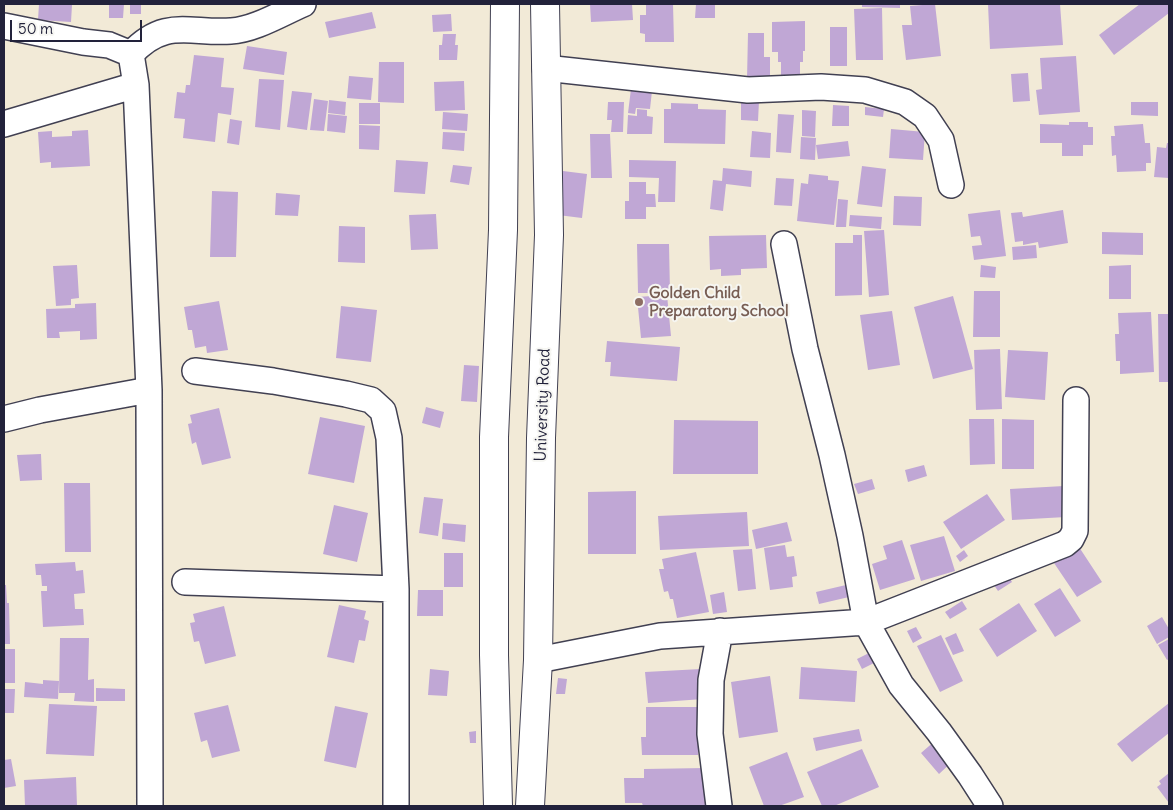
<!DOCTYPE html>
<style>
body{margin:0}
#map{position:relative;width:1173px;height:810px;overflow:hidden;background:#f2ead7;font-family:Delius,sans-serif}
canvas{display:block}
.frame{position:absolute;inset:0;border:5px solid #22223b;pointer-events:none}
.scale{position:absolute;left:10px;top:20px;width:132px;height:22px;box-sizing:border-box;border:2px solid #22223b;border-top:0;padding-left:6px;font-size:15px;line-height:18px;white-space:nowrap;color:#22223b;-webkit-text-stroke:4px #f6f6f2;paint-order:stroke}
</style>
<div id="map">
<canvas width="1173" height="810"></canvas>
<div class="frame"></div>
<div class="scale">50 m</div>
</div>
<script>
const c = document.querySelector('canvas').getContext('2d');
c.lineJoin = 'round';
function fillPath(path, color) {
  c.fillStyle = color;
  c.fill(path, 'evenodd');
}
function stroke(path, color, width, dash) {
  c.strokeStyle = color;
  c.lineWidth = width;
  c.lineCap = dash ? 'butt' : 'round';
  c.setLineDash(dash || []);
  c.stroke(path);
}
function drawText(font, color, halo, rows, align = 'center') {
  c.font = font + ' Delius,sans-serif';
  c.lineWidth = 4;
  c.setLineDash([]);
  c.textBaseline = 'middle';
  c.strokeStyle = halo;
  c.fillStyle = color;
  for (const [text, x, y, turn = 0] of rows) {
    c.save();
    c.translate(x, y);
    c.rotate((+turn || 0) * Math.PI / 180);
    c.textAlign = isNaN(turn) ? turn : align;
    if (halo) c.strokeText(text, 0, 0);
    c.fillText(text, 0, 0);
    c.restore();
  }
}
fillPath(new Path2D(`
 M39,4L72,5L71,22L38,20Z
 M109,4H124L123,18H109Z
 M130,4H141V14H130Z
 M590,4H632L633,20L591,22Z
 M646,4H673L674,42H645V34L640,33V15H646Z
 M696,4H715V18H695Z
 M862,4H900V8L862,7Z
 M935,4L941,56L906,60L902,25H912L910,6Z
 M988,4H1060L1063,45L990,49Z
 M1140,4H1169V13L1114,55L1099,35Z
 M882,8L883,60H856L854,9Z
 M372,12L376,28L329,38L325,22Z
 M451,14L452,31L433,32L432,15Z
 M805,21V51H803V62H800V75H781V62H778V52H772V22Z
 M830,27H847V66H830Z
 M748,33H764V57H770V79H747Z
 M443,34H456L455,45H458L457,60H439V45H442Z
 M247,46L287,52L284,75L243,69Z
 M194,55L224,58L221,87L234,88L231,115L218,113L215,142L183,138L185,119L174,118L177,92L185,93L186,85H190Z
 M1076,56L1080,112L1039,115L1036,90L1042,89L1040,58Z
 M379,62H404V103L378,102Z
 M1028,73L1030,101L1013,102L1011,74Z
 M349,76L373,78L371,100L347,98Z
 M259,79L284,80L280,130L255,127Z
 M464,81L465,110L435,111L434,82Z
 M631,89L652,91L650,109L636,108L635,114L628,113Z
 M292,91L312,93L307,130L287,127Z
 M314,99L328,101L324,131L310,130Z
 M329,100L346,102L345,115L328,113Z
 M741,100L759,101L758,121L741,120Z
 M608,102H624L623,132H611L612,120H607Z
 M1131,102H1158V116L1131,115Z
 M359,103H380V124H359Z
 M671,103L698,104V109L726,110L725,144L664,143V109H671Z
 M833,105L849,106V126H832Z
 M865,107L884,109L883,117L865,115Z
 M637,109L647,110V116L653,117L652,134H627L628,115L637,116Z
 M802,110L816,111L815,137L802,136Z
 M443,112L468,114L467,131L442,129Z
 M328,114L347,116L345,133L327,131Z
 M778,114L794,115L791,153L776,152Z
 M230,119L242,121L239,145L227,143Z
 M1069,122H1088V127H1093V145H1083V156H1062V143H1040V124L1069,125Z
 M1143,124L1145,143H1150L1151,163H1146V171L1117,172L1116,155L1112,156L1111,136H1115L1114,126Z
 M359,125L380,126L379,150L359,149Z
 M891,129L925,132L923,160L889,158Z
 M88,130L90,166L51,168V162L40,163L38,132L52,131V137L72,136V131Z
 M752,131L771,133L770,158L750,157Z
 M443,132L465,133L464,151L442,149Z
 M590,134H610L612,178H591Z
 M801,137L816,138L815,160L800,159Z
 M848,141L850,156L818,159L816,145Z
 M1167,143H1169V178L1154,177L1157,147L1166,148Z
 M396,160L428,162L425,194L394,192Z
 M629,160L676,161L675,202H658L659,178L629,177Z
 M453,165L472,167L469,185L450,182Z
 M862,166L886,169L882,207L857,204Z
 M723,168L752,171L751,187L726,184L723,211L710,209L713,180L722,181Z
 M563,171L587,174L582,218L558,215Z
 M809,174L828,176V180L839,181L834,225L797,221L801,183L808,184Z
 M776,178L794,179L792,206L774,205Z
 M629,182H646V194H655L656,207H646V219H625V201H629Z
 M212,191L238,192L236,257H210Z
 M276,193L300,195L298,216L275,215Z
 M894,196L922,197L921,226L893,225Z
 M838,199L848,200L846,227H836Z
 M1000,210L1006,256L974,260L972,246L982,245L980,236L971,237L968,214Z
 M1063,210L1068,243L1039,248L1038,242L1023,245V241L1015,242L1011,213L1022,212L1023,217Z
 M436,214L438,249L411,250L409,215Z
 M850,215L882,217L881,229L849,226Z
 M339,226L365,227V263L338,262Z
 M884,230L889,295L869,297L864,231Z
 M1102,232L1143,233V255L1102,254Z
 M766,235L767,268L741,269V275L721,276V269L710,270L709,236Z
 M853,235H862V295L835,296V243H853Z
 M637,244H669L670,293H638Z
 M1036,245L1037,258L1013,260L1012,247Z
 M77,265L79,298L71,299V305L56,306L53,266Z
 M981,265L996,267L995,278L980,277Z
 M1131,265V299H1109V266Z
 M974,291H1000V337H973Z
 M667,295L671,336L641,338L637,297Z
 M953,296L973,369L933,379L914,307Z
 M219,301L228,350L207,353L206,346L195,348L192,330H188L184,307Z
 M96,303L97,339L80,340V331L59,332L60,338H47L46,309L75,308V304Z
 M341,306L377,310L371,362L336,358Z
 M892,311L900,365L868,370L860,315Z
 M1151,312L1154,372L1120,374V361H1116L1115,334H1119L1118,313Z
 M1158,314H1169V382H1159Z
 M607,341L680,347L677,381L610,376L611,362H605Z
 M1000,349L1002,409L976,410L974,350Z
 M1008,350L1048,352L1045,400L1005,397Z
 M464,365L479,366L477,402L461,401Z
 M426,407L444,412L440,428L422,423Z
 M219,408L231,458L202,465L196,442L192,444L188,424L192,423L190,415Z
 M320,417L365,426L354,483L308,474Z
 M969,419H994L995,464L970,465Z
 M1002,419L1034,420V469H1002Z
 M674,420L758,421V474H673Z
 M41,454L42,480L20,481L17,455Z
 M924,465L927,476L908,482L905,470Z
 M872,479L875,489L858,494L854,484Z
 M64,483H90L91,552H65Z
 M1064,486L1066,517L1012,520L1010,489Z
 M636,491V554H588V492Z
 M987,494L1005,520L961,549L943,522Z
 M424,497L443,499L438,536L419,533Z
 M334,505L368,513L357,562L323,554Z
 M747,512L749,546L660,550L658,516Z
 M787,522L792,541L756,549L752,530Z
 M443,523L466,525L465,542L442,539Z
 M944,536L955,571L921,581L910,545Z
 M902,540L915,579L880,590L872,564L887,559L883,546Z
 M785,545L787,557L794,556L797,576L792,577L793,587L770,590L764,548Z
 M1079,547L1102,582L1077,597L1054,563Z
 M752,549L756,589L738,591L733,550Z
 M964,550L968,556L960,562L956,556Z
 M696,552L709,612L677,618L673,599H670L668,591L664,592L659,569H664L662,559Z
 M444,553H463V587H444Z
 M75,562L76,571L83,570L85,593L74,594L75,609H83L84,625L43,627L41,591H47V586H42L41,575H36L35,564Z
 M1007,573L1012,582L998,591L992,582Z
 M4,585H6L7,603H9L10,644H4Z
 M846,585L849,597L819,604L816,592Z
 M1060,588L1081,621L1055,637L1034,604Z
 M418,590H443V616H417Z
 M724,592L727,612L713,614L710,595Z
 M962,601L967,609L950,619L945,612Z
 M1019,603L1037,631L997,657L979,629Z
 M339,605L366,611L364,619L369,621L365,641L359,640L354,663L327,657Z
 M224,606L236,656L205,664L199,641L194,642L190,623L195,622L193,614Z
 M1162,617L1169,629V637L1157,644L1147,626Z
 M916,627L922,638L913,643L907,631Z
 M956,633L964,651L953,655L945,638Z
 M941,635L963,681L940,692L917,646Z
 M60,638H89L88,680L94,679V702L74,701L75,693H59Z
 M1169,639V659L1167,660L1158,645Z
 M4,649H15V683H4Z
 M869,653L874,663L862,669L857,659Z
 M801,667L857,671L855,702L799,699Z
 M430,669L449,671L447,696L428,695Z
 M701,669L703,699L648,703L645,672Z
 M770,676L778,732L739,738L731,682Z
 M558,678L567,679L565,694H556Z
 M43,680L59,681L58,699L24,697L25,682L43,684Z
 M96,688L125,689V701H96Z
 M4,689H15L14,713H4Z
 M1169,703V733L1132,762L1117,744Z
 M49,704L97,706L94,756L46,754Z
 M228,705L240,751L212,758L207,740L201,742L194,713Z
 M335,706L368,713L356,768L324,761Z
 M646,707H698V755H642L641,737H646Z
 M859,729L862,741L816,751L813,738Z
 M476,731V743H470L469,732Z
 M936,740L954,760L939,774L921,753Z
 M862,749L879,787L834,806H822L807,772Z
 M787,752L804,797L779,806H764L749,767Z
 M11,759L16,786L4,788V760Z
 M705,768L706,806H643L642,803H625L624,778H644V769Z
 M1169,773V803L1157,787L1161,784L1159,781Z
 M76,777L77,806H25L24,780Z`), '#c0a7d5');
const minor = new Path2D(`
 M4,26L83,42L109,45L131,54
 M545,68L748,90L821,87L865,90L905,102L925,116L941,140L951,185
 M4,124L136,85
 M784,244L805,349L832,455L850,536L866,622L901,685L939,732L970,775L990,806
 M195,371L273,381L346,394L371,400L383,411L389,438L396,589V806
 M149,390L150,806
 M4,419L40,410L149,390L136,85L131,54C165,17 190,34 231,31C254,30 282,13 303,4
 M185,582L396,589
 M538,660L660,636L866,622L1065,544L1071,539L1075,531L1076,400
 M719,806L710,734L711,680L720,631`);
const highway = new Path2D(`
 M498,806L494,655V437L503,230L505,4
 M530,806L538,660L541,438L549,235L545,4`);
stroke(minor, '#414052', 28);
stroke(highway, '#414052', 30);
stroke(minor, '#fff', 25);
stroke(highway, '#fff', 28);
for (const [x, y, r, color] of [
 [639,302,5,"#8d6e63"]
]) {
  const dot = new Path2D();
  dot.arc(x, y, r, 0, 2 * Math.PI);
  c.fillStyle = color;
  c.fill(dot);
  stroke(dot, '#f6f6f2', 2);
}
drawText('bold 16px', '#785e54', '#f6f6f2', [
 ["Golden Child",649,293],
 ["Preparatory School",649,311]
], 'left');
drawText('16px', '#22223b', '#f6f6f2', [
 ["University Road",543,405,-88]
]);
</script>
